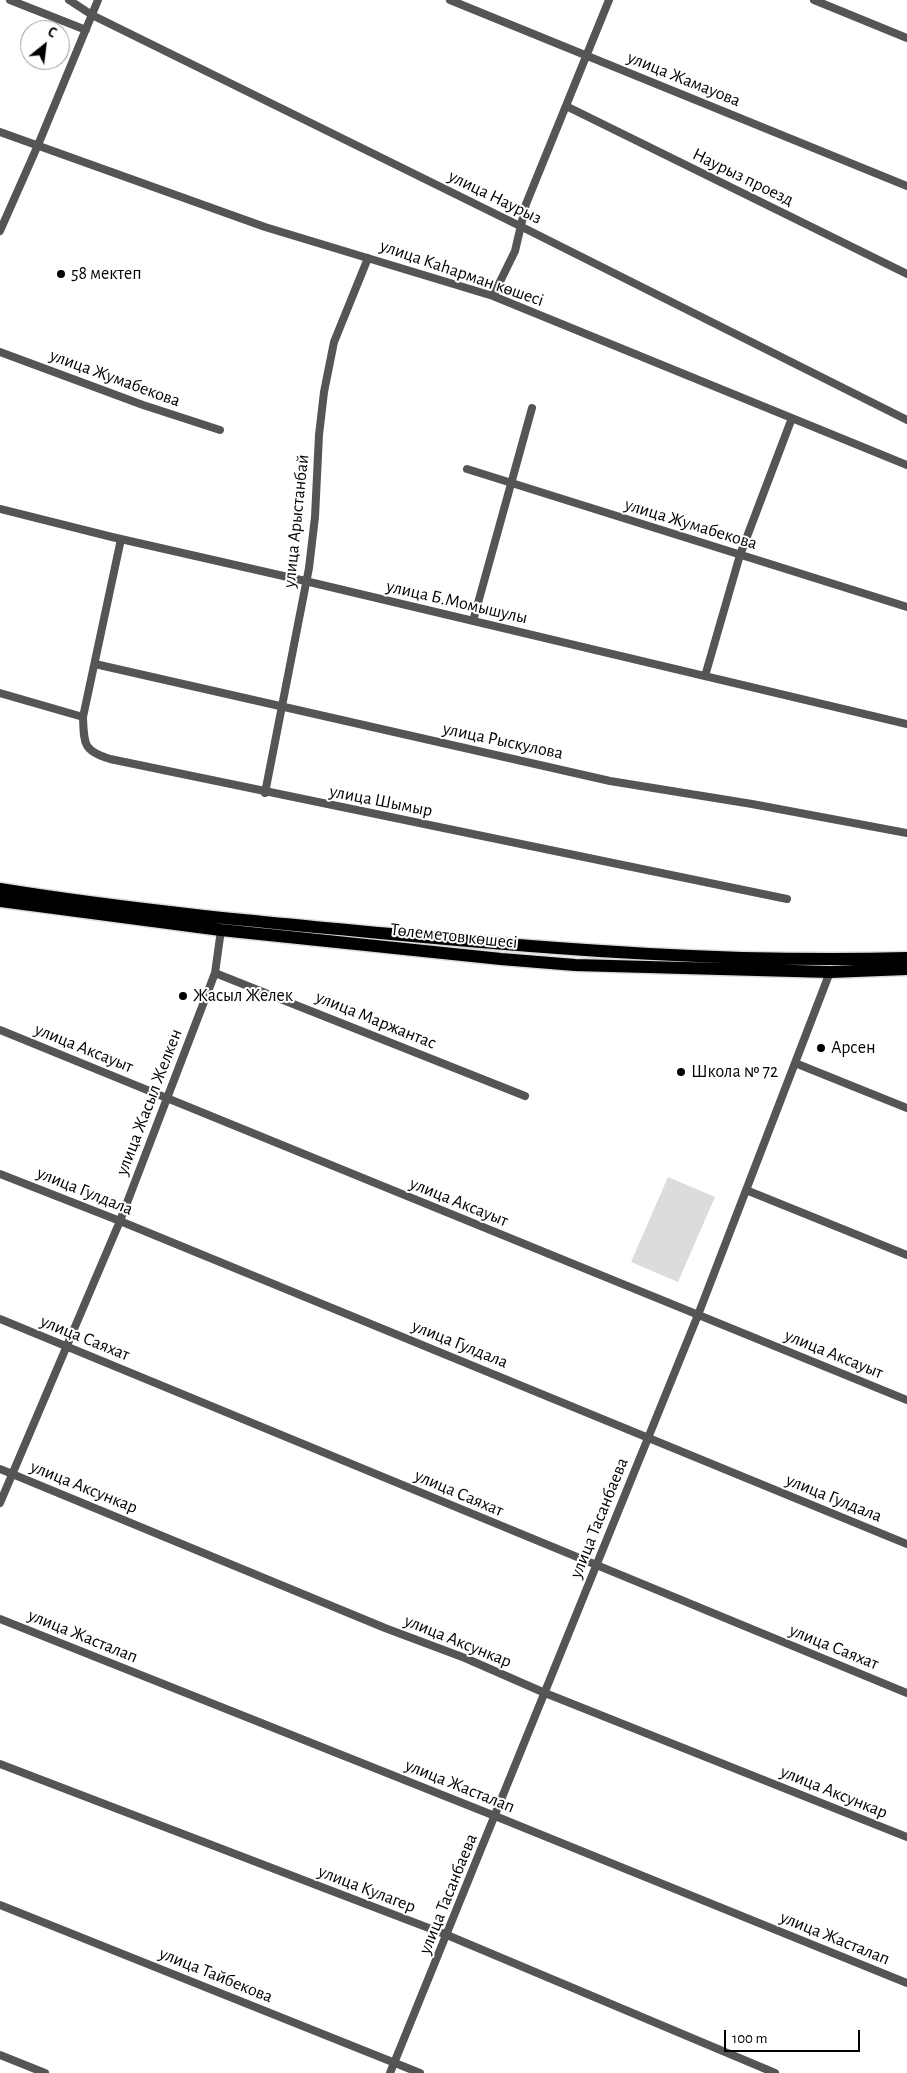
<!DOCTYPE html>
<meta charset="utf-8">
<style>
body{margin:0}
#map{position:relative;width:907px;height:2073px;overflow:hidden;background:#fff;font-family:"Alegreya Sans",sans-serif}
canvas{display:block}
.north{position:absolute;left:20px;top:20px;width:50px;height:50px;box-sizing:border-box;background:#fff;border:1px solid #999;border-radius:50%;rotate:29deg;font-size:14px;font-weight:700;line-height:20px;text-align:center;color:#000}
.north::after{content:'';display:block;margin:auto;width:18px;height:22px;background:#000;clip-path:polygon(50% 0,100% 100%,50% 72%,0 100%)}
.scale{position:absolute;left:724px;top:2030px;width:136px;height:22px;box-sizing:border-box;border:2px solid #000;border-top:0;padding-left:6px;font-size:15px;line-height:18px;white-space:nowrap;color:#000;-webkit-text-stroke:4px #fff;paint-order:stroke}
</style>
<div id="map">
<canvas width="907" height="2073"></canvas>
<div class="north">С</div>
<div class="scale">100 m</div>
</div>
<script>
const c = document.querySelector('canvas').getContext('2d');
c.lineJoin = 'round';
function fillPath(path, color) {
  c.fillStyle = color;
  c.fill(path, 'evenodd');
}
function stroke(path, color, width, dash) {
  c.strokeStyle = color;
  c.lineWidth = width;
  c.lineCap = dash ? 'butt' : 'round';
  c.setLineDash(dash || []);
  c.stroke(path);
}
function drawText(font, color, halo, rows, align = 'center') {
  c.font = font + ' "Alegreya Sans",sans-serif';
  c.lineWidth = 4;
  c.setLineDash([]);
  c.textBaseline = 'middle';
  c.strokeStyle = halo;
  c.fillStyle = color;
  for (const [text, x, y, turn = 0] of rows) {
    c.save();
    c.translate(x, y);
    c.rotate((+turn || 0) * Math.PI / 180);
    c.textAlign = isNaN(turn) ? turn : align;
    if (halo) c.strokeText(text, 0, 0);
    c.fillText(text, 0, 0);
    c.restore();
  }
}
fillPath(new Path2D(`
 M668,1177L715,1197L678,1282L631,1262Z`), '#dcdcdc');
const primary = new Path2D(`
 M0,889C130,910 260,922 391,934C562,950 735,963 907,958
 M0,901L221,930L501,959L575,965L830,972L907,969`);
stroke(primary, '#dbdbdb', 15);
stroke(new Path2D(`
 M10,0L86,30
 M69,0L92,15L520,226L907,420
 M450,0L907,186
 M814,0L907,38
 M566,106L907,274
 M0,132L265,227L493,296L907,465
 M0,231L38,145L98,0
 M493,296L515,251L526,204L609,0
 M0,352L143,405L220,430
 M467,469L907,607
 M0,509L112,537L301,580L907,724
 M473,621L532,408
 M95,664L610,781L752,804L907,833
 M705,676L740,555L792,418
 M0,693L83,717C84,744 83,751 110,759L787,899
 M83,717L121,539
 M265,793L309,568L315,517L319,435L324,392L334,342L368,258
 M215,973L525,1096
 M0,1030L907,1400
 M795,1063L907,1108
 M0,1174L120,1221L907,1544
 M746,1190L907,1255
 M0,1319L907,1693
 M0,1469L385,1628L465,1658L545,1693L907,1837
 M0,1503L120,1221L215,973L221,930
 M0,1619L495,1816L907,1983
 M0,1764L447,1935L775,2073
 M0,1905L420,2073
 M0,2055L45,2073
 M390,2073L698,1315L830,972`), '#555', 8);
stroke(primary, '#000', 12);
for (const [x, y, r, color] of [
 [61,274,5,"#000"],
 [183,996,5,"#000"],
 [821,1048,5,"#000"],
 [681,1072,5,"#000"]
]) {
  const dot = new Path2D();
  dot.arc(x, y, r, 0, 2 * Math.PI);
  c.fillStyle = color;
  c.fill(dot);
  stroke(dot, '#fff', 2);
}
drawText('18px', '#000', '#fff', [
 ["улица Жамауова",684,79,22],
 ["Наурыз проезд",743,177,26],
 ["улица Наурыз",495,197,26],
 ["улица Каһарман көшесі",462,273,19],
 ["улица Жумабекова",115,378,20],
 ["улица Арыстанбай",296,521,-84],
 ["улица Жумабекова",691,524,17],
 ["улица Б.Момышулы",457,602,13],
 ["улица Рыскулова",503,741,12],
 ["улица Шымыр",381,801,11],
 ["Төлеметов көшесі",454,936,6],
 ["улица Маржантас",376,1020,22],
 ["улица Аксауыт",84,1048,22],
 ["улица Жасыл Желкен",149,1102,-69],
 ["улица Гулдала",85,1191,22],
 ["улица Аксауыт",459,1202,22],
 ["улица Саяхат",85,1338,22],
 ["улица Гулдала",460,1344,22],
 ["улица Аксауыт",834,1354,22],
 ["улица Аксункар",84,1487,22],
 ["улица Саяхат",459,1493,23],
 ["улица Гулдала",834,1498,22],
 ["улица Тасанбаева",599,1518,-68],
 ["улица Жасталап",83,1636,22],
 ["улица Аксункар",458,1641,22],
 ["улица Саяхат",834,1647,22],
 ["улица Жасталап",460,1786,22],
 ["улица Аксункар",834,1792,22],
 ["улица Кулагер",367,1889,21],
 ["улица Тасанбаева",448,1894,-68],
 ["улица Жасталап",835,1938,22],
 ["улица Тайбекова",216,1975,22]
]);
drawText('18px', '#000', '#fff', [
 ["58 мектеп",71,274],
 ["Жасыл Желек",193,996],
 ["Арсен",831,1048],
 ["Школа № 72",691,1072]
], 'left');
</script>
